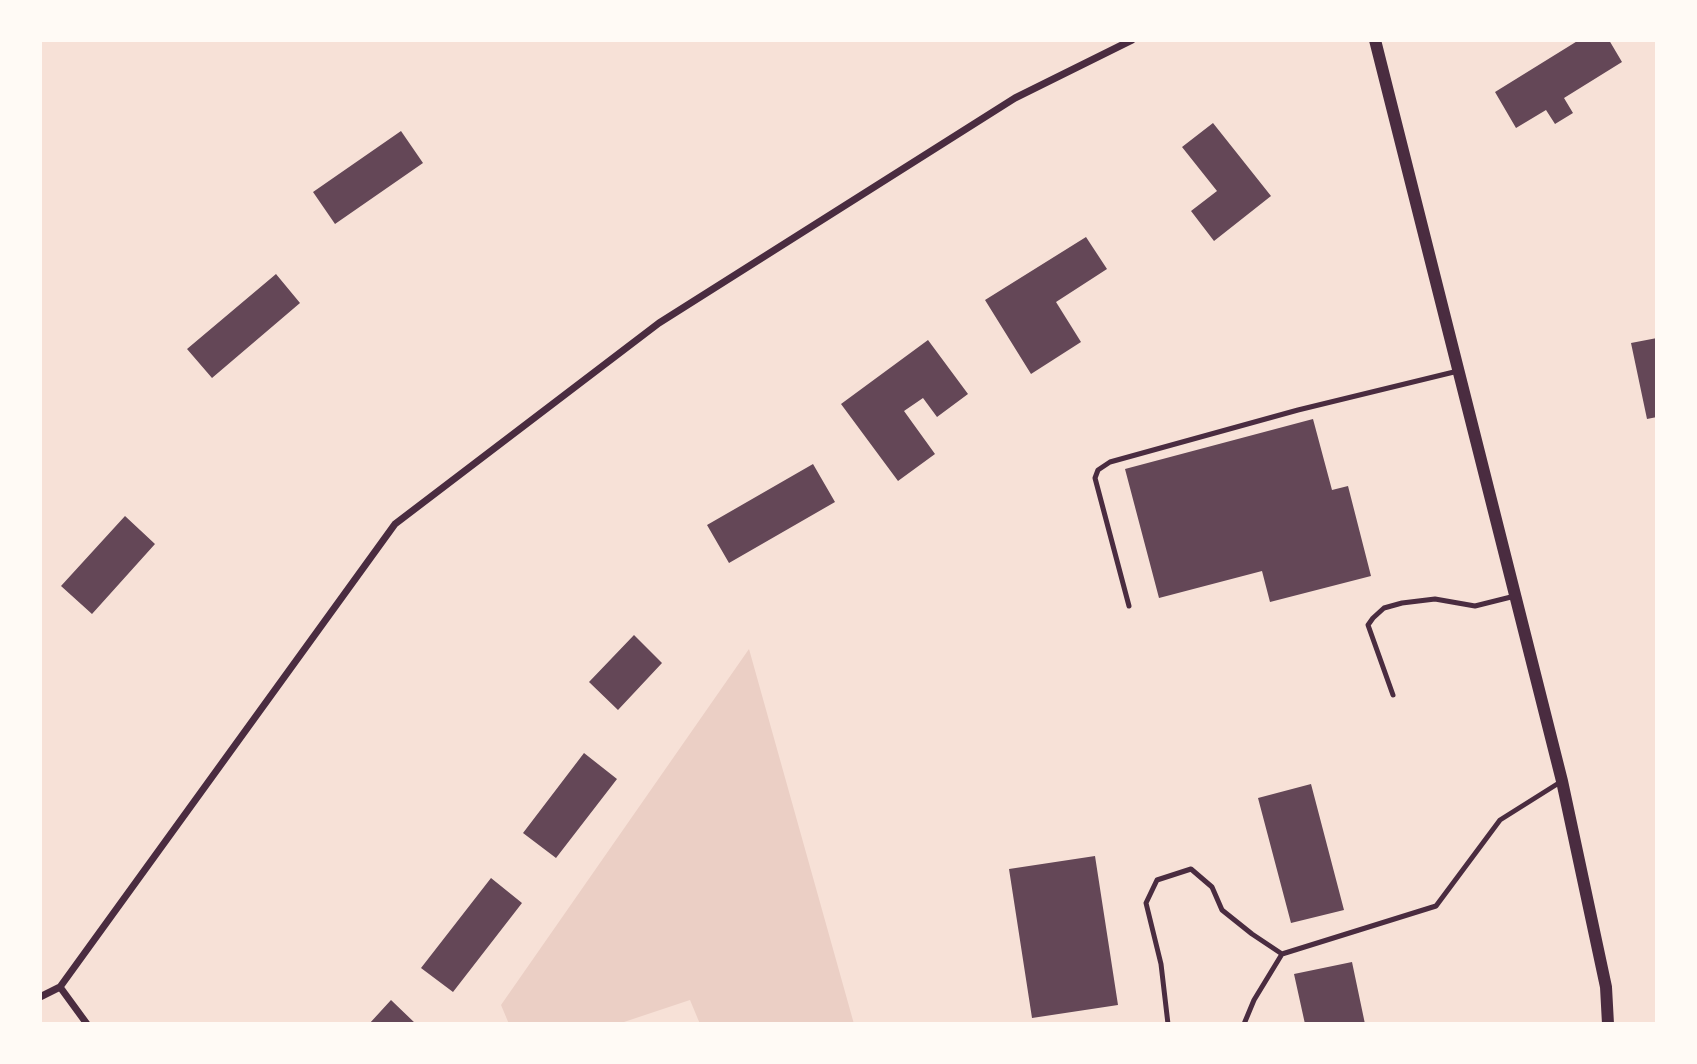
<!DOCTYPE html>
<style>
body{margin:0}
#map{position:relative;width:1697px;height:1064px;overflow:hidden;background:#f7e1d7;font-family:"Space Grotesk",sans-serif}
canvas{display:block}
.frame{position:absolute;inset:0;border:42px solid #fffaf5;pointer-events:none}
</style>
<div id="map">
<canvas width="1697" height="1064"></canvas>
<div class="frame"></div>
</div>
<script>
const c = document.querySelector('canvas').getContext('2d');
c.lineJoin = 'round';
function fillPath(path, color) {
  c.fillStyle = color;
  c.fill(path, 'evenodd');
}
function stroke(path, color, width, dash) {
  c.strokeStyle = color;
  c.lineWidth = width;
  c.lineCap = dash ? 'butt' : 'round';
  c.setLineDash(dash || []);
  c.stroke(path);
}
fillPath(new Path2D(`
 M749,649L854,1024H700L690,1000L618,1024H509L501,1005Z`), '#ebcfc5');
fillPath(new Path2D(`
 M1579,40H1609L1622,62L1564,98L1573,113L1555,124L1546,110L1516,128L1495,92Z
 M1213,123L1271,196L1214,241L1191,211L1217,191L1182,147Z
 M401,131L423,163L335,224L313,192Z
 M1086,237L1107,269L1056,302L1081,342L1031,374L985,300Z
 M276,274L300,303L212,378L187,349Z
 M1657,338V417L1647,419L1631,343Z
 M928,340L968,394L937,417L923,398L904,411L935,454L898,481L841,404Z
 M1313,419L1332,490L1348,486L1371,576L1270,602L1262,571L1159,598L1125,469Z
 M813,464L835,502L729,563L707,525Z
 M125,516L155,544L92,614L61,586Z
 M634,635L662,663L618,710L589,682Z
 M584,753L617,779L556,858L523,833Z
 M1311,784L1344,910L1291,923L1258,798Z
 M1095,856L1118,1005L1032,1018L1009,869Z
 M491,878L522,903L453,992L421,968Z
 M1352,962L1365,1024H1305L1294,974Z
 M391,1000L416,1024H369Z`), '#644757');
stroke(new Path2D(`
 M1129,606L1095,478L1098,470L1110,462L1298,410L1458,371
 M1393,695L1368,625L1373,618L1384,608L1402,603L1435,599L1475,606L1515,596
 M1168,1024L1161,964L1146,903L1157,880L1191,869L1212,887L1222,910L1252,934L1282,954
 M1244,1024L1254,1000L1282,954L1436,906L1500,820L1562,781`), '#4a2c40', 5);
stroke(new Path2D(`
 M60,987L87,1024
 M40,997L60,987L395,524L659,323L1015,98L1132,40`), '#4a2c40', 7);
stroke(new Path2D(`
 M1375,40L1562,781L1606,987L1608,1024`), '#4a2c40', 12);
</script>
